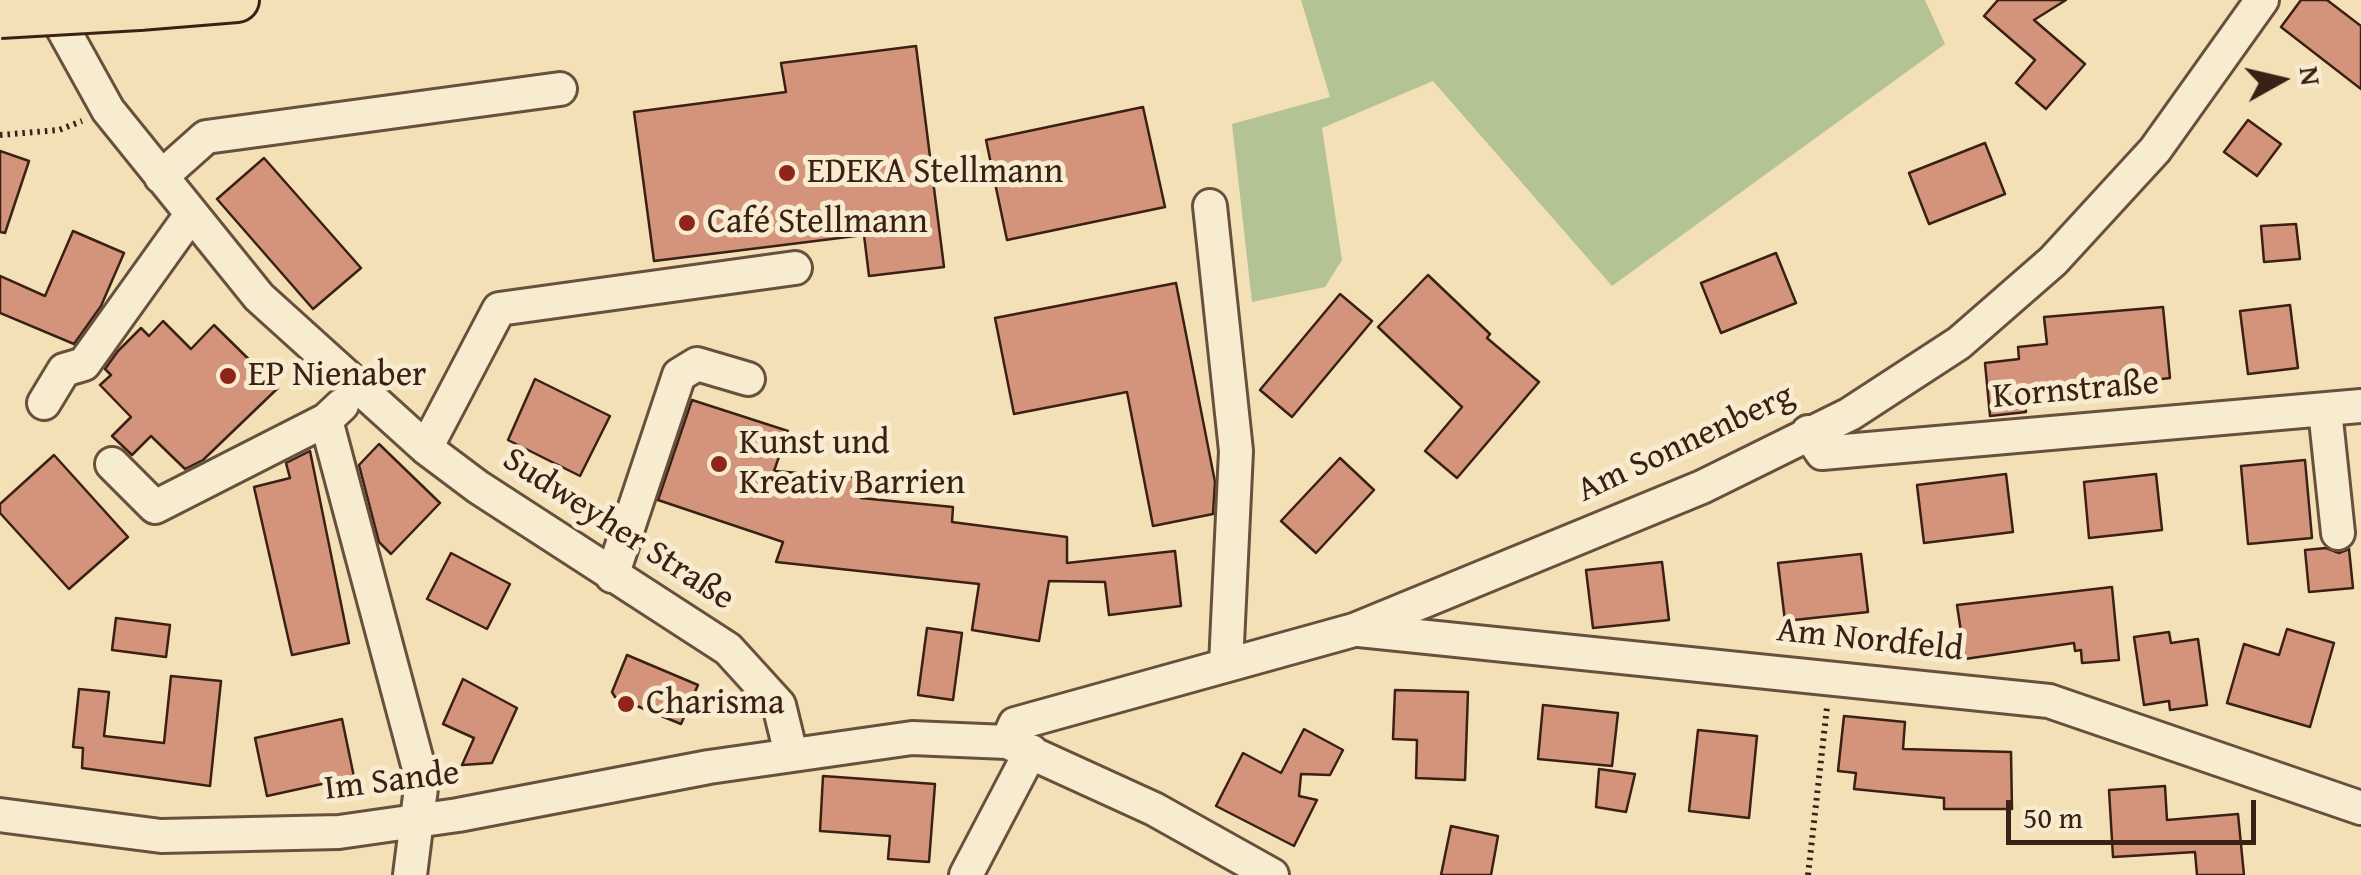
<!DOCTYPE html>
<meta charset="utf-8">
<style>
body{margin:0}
#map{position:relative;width:2361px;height:875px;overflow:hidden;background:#f3e0b6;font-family:"Gentium Book Plus",serif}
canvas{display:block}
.north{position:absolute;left:2231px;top:30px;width:100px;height:100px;-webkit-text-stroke:8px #f7ebd0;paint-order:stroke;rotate:82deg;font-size:28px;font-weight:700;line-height:40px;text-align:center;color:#3a2015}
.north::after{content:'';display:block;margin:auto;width:35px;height:45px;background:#3a2015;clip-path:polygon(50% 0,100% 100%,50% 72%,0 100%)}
.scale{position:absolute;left:2006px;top:800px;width:250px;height:45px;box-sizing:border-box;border:5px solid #3a2015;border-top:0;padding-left:12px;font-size:30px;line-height:35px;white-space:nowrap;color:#3a2015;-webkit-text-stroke:8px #f7ebd0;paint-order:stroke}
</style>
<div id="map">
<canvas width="2361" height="875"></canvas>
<div class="north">N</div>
<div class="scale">50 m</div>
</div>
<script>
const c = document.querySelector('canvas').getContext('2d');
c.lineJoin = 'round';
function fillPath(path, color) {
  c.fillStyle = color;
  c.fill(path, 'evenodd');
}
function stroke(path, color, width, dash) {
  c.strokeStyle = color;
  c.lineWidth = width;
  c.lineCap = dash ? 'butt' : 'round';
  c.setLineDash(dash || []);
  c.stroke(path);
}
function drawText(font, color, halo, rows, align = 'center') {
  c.font = font + ' "Gentium Book Plus",serif';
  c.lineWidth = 10;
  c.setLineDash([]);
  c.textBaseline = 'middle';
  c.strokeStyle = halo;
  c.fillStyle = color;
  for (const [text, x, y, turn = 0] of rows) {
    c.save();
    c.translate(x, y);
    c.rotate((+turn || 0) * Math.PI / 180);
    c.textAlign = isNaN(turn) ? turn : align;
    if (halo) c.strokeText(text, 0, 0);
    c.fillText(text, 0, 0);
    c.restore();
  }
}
fillPath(new Path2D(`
 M1301,0H1925L1945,44L1612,286L1433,81L1322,128L1342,260L1325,287L1252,302L1232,124L1330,97Z`), '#b4c393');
const building = new Path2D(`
 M1998,0H2066L2034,20L2085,64L2046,109L2016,83L2035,60L1984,16Z
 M2301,0H2327L2361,26V89L2281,27Z
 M916,46L944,267L869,276L864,235L654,261L634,112L786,92L781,63Z
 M1143,107L1165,207L1007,240L986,140Z
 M2248,120L2281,144L2257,176L2224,152Z
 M1985,143L2005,194L1929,224L1909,173Z
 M0,151L29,161L5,233L0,232Z
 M264,158L361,268L313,309L217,199Z
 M2296,224L2300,259L2264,262L2261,226Z
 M73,231L124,253L101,306L74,344L0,313V276L45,296Z
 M1776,253L1796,303L1721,333L1701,283Z
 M1428,275L1490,334L1487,338L1539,382L1457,478L1425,451L1462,407L1378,327Z
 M1176,283L1215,482L1213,514L1153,526L1127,392L1014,414L995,318Z
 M1340,294L1372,321L1292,417L1260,390Z
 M2290,305L2298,368L2248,374L2240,311Z
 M2163,307L2170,378L2024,396L2026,412L1990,416L1985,363L2019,359L2018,347L2047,344L2044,317Z
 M163,321L191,349L214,325L278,388L203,460L185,469L151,436L132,455L112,436L131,417L100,385L111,375L105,369L118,351L141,328L149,336Z
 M535,379L610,416L580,476L508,440Z
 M692,400L788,431L774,471L863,478L861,498L953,507L952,522L1067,537V563L1175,551L1181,606L1109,615L1105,582L1049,581L1039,641L972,630L979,584L776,562L783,542L658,500Z
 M379,444L440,503L391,554L379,542L359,465Z
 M310,451L349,643L292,655L254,487L290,478L286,463Z
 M54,455L128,537L69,589L0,513V504Z
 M1340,458L1374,490L1316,553L1281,521Z
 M2305,460L2312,538L2248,544L2241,466Z
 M2006,474L2013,532L1924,543L1917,485Z
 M2156,474L2162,530L2089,538L2084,482Z
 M2326,548L2339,553L2349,549L2353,588L2309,592L2305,550Z
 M451,553L510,584L487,629L427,599Z
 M1861,554L1868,612L1785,621L1778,563Z
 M1662,562L1669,620L1593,628L1586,570Z
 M2112,587L2119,660L2082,663L2081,650L2075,651L2074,643L1965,659L1957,605Z
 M116,618L170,625L166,657L112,650Z
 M927,628L962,633L953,700L918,695Z
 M2287,629L2334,643L2310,727L2227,703L2244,644L2279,655Z
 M2169,632L2171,643L2198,639L2207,705L2170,710L2169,701L2144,705L2134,637Z
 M627,655L698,685L681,724L615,697L612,692Z
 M171,676L221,681L210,786L82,768L83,748L73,747L79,689L109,692L104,736L164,743Z
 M463,679L517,708L492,763L462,765L474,738L443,724Z
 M1395,690L1468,692L1465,780L1416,778L1417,740L1393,739Z
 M1543,705L1618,713L1612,766L1538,759Z
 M1844,716L1905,722L1903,749L2011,752L2012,809H1944V798L1854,789L1856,773L1838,771Z
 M342,719L354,777L267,796L255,738Z
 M1304,729L1343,750L1330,775L1301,774L1299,796L1317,800L1294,846L1216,806L1243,753L1281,773Z
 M1698,730L1757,736L1749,818L1689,811Z
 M1599,769L1635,774L1626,812L1596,807Z
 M823,776L935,784L929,862L888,859L890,836L820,831Z
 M2165,786L2167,820L2238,814L2244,875H2197L2195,852L2113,857L2109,790Z
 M1451,826L1498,836L1491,875H1441Z`);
fillPath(building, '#d4937b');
stroke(building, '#3a2015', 2.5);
const minor = new Path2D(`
 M47,0L108,110L259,297L426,448L478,487L728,649L779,705L791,754
 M161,177L206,137L560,89
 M1210,206L1236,451L1226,665
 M44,403L64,370L84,364L190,216
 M2325,410L2338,533
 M326,420L422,780L410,875
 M1808,432L1822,453L2361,406
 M426,448L499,309L795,268
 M112,464L155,507L326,420L342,405
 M612,576L679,375L697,364L748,379
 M1359,630L2049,701L2361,808
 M1007,742L1015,724L1354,630L1702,487L1850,414L1959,343L2053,261L2155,150L2262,0
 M0,815L161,836L339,832L458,815L709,767L912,738L1007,742L1154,809L1272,875
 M966,875L1031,751`);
const major = new Path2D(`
 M139,8L237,0`);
stroke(minor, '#68503d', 38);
stroke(major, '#3a2015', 48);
stroke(new Path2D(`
 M0,135L59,130L82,121
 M1808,875L1827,707`), '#3a2015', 6, [2.5, 5]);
stroke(minor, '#f7ebd0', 32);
stroke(major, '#f3e0b6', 42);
const majorBridge = new Path2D(`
 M0,16L139,8`);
stroke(majorBridge, '#3a2015', 48, []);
stroke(majorBridge, '#f3e0b6', 42);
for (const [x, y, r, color] of [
 [787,173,10,"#8f2418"],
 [687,223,10,"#8f2418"],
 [228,376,10,"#8f2418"],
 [719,464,10,"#8f2418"],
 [626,704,10,"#8f2418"]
]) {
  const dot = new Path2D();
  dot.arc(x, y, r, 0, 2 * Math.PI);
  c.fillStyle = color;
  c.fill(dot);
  stroke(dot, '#f7ebd0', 4);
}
drawText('35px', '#3a2015', '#f7ebd0', [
 ["EDEKA Stellmann",807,173],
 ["Café Stellmann",707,223],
 ["EP Nienaber",248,376],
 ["Kunst und",739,444],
 ["Kreativ Barrien",739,484],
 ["Charisma",646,704]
], 'left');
drawText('35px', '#3a2015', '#f7ebd0', [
 ["Kornstraße",2076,391,-5],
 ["Am Sonnenberg",1686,444,-25],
 ["Sudweyher Straße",618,530,33],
 ["Am Nordfeld",1870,641,6],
 ["Im Sande",392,782,-7]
]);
</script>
